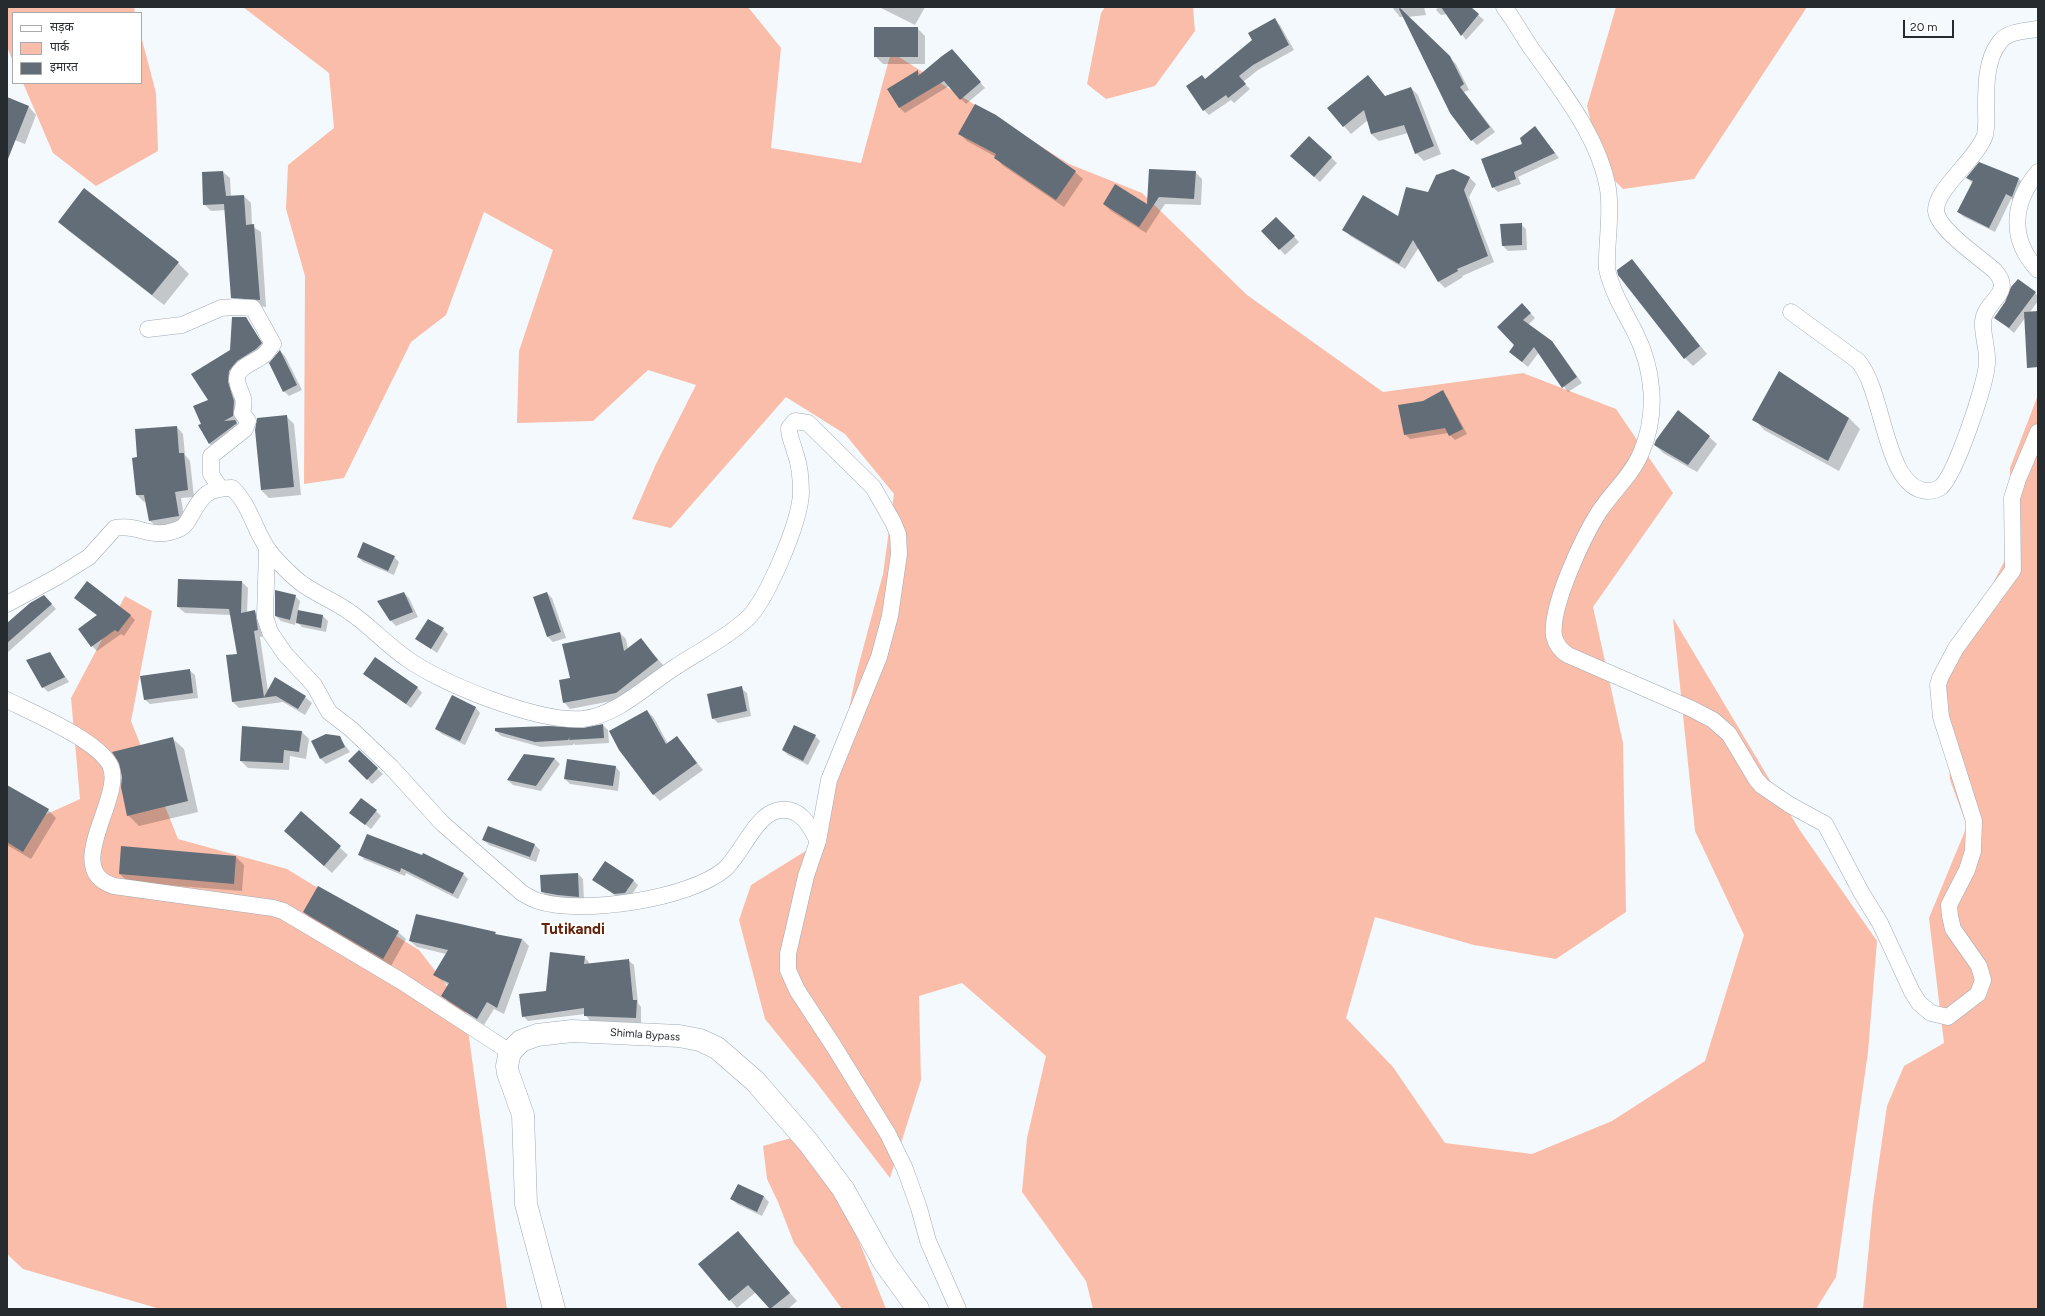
<!DOCTYPE html>
<meta charset="utf-8">
<style>
body{margin:0}
#map{position:relative;width:2045px;height:1316px;overflow:hidden;background:#f4f9fd;font-family:Figtree,"Noto Sans Devanagari",sans-serif}
canvas{display:block}
.frame{position:absolute;inset:0;border:8px solid #262b2f;pointer-events:none}
.legend{position:absolute;left:12px;top:12px;width:130px;height:72px;box-sizing:border-box;background:#fff;border:1px solid #a8aaac;margin:0;padding:5px 7px;list-style:none;font-size:12px;color:#262b2f}
.legend li{display:flex;align-items:center;gap:8px;height:20px}
.legend b{width:20px;border:1px solid #a8aaac}
.scale{position:absolute;left:1903px;top:20px;width:51px;height:18px;box-sizing:border-box;border:2px solid #262b2f;border-top:0;padding-left:5px;font-size:12px;line-height:14px;white-space:nowrap;color:#262b2f;-webkit-text-stroke:3px #fff;paint-order:stroke}
</style>
<div id="map">
<canvas width="2045" height="1316"></canvas>
<div class="frame"></div>
<ul class="legend">
<li><b style="height:5px;background:#fff"></b>सड़क</li>
<li><b style="height:11px;background:#fabda9"></b>पार्क</li>
<li><b style="height:11px;background:#626d77"></b>इमारत</li>
</ul>
<div class="scale">20 m</div>
</div>
<script>
const c = document.querySelector('canvas').getContext('2d');
c.lineJoin = 'round';
function fillPath(path, color) {
  c.fillStyle = color;
  c.fill(path, 'evenodd');
}
function stroke(path, color, width, dash) {
  c.strokeStyle = color;
  c.lineWidth = width;
  c.lineCap = dash ? 'butt' : 'round';
  c.setLineDash(dash || []);
  c.stroke(path);
}
function drawText(font, color, halo, rows, align = 'center') {
  c.font = font + ' Figtree,sans-serif';
  c.lineWidth = 4;
  c.setLineDash([]);
  c.textBaseline = 'middle';
  c.strokeStyle = halo;
  c.fillStyle = color;
  for (const [text, x, y, turn = 0] of rows) {
    c.save();
    c.translate(x, y);
    c.rotate((+turn || 0) * Math.PI / 180);
    c.textAlign = isNaN(turn) ? turn : align;
    if (halo) c.strokeText(text, 0, 0);
    c.fillText(text, 0, 0);
    c.restore();
  }
}
fillPath(new Path2D(`
 M7,7H134L135,13H13V61L7,47Z
 M243,7H748L781,48L771,148L861,163L891,52L1069,164L1142,193L1247,295L1383,392L1523,373L1616,409L1673,493L1593,607L1623,743L1626,912L1556,959L1474,945L1375,917L1346,1018L1393,1067L1445,1143L1532,1154L1612,1121L1705,1061L1744,935L1695,831L1673,618L1799,829L1877,941L1868,1052L1836,1277L1816,1309H1093L1086,1281L1022,1192L1027,1138L1046,1056L962,983L919,996L921,1080L890,1178L816,1082L765,1019L739,920L751,885L812,847L836,772L856,675L883,574L894,494L845,434L786,397L671,528L632,519L656,464L696,385L648,370L593,421L517,423L519,351L553,250L484,212L446,315L411,342L344,478L304,484L305,276L286,209L288,165L334,128L329,73Z
 M1105,7H1193L1195,31L1155,86L1106,99L1087,84L1101,13Z
 M1616,7H1807L1694,179L1623,189L1601,167L1587,106Z
 M141,36L156,93L158,151L96,186L53,153L23,83H141Z
 M2038,395V1309H1863L1873,1203L1887,1106L1904,1066L1944,1043L1929,918L1967,826L1950,780L1943,681L2009,552L2010,468Z
 M125,596L152,611L131,721L178,839L287,869L419,950L465,1009L507,1309H160L23,1269L7,1254V814H47L80,799L71,698Z
 M791,1138L847,1211L886,1309H842L794,1243L778,1202L767,1179L763,1146Z`), '#fabda9');
fillPath(new Path2D(`
 M879,7H925L915,25Z
 M1392,7H1424L1426,15L1407,17L1456,64L1469,90L1464,92L1495,132L1477,145L1472,140L1403,17H1400Z
 M1438,7H1469L1484,20L1466,40L1447,14L1441,15L1436,10Z
 M1275,20L1280,25L1294,50L1258,70L1243,82L1250,89L1234,103L1231,100L1209,115L1204,110L1205,80L1253,41Z
 M917,28L925,36V64H883L875,56Z
 M957,56L985,88L966,104L949,86L905,113L900,108L889,90L918,72L921,75Z
 M1411,88L1418,95L1441,154L1424,161L1416,153L1408,133L1379,141L1371,134L1368,120L1351,134L1328,108L1386,97Z
 M7,98L29,107L36,115L25,144L7,137Z
 M1535,127L1559,158L1518,177L1521,184L1498,192L1493,187Z
 M960,134L1075,172L1083,179L1064,207L1002,165L996,157L967,141Z
 M1309,137L1337,163L1320,182L1297,161Z
 M1980,163L2019,179L2024,184L2017,201L2011,199L1995,232L1964,217L1958,212L1972,183L1967,178Z
 M1150,170L1195,172L1202,179L1201,205L1165,204L1146,233L1111,211L1104,204L1148,206Z
 M223,172L230,178L231,197L244,196L251,203L252,226L261,232L266,307L239,304L232,297L226,210L211,211L204,204L203,173Z
 M1470,178L1476,184L1469,197L1494,262L1462,276L1463,277L1445,288L1439,282L1419,247L1405,269L1350,236L1344,229L1399,218Z
 M1276,218L1299,242L1285,255L1263,231Z
 M59,222L178,263L189,274L164,305L70,232Z
 M1521,224L1526,229L1527,250L1508,251L1503,246Z
 M1631,260L1707,354L1693,366L1685,358Z
 M2035,293L2038,296V301L2030,312H2038V355L2025,318L2014,333L1995,317Z
 M1522,304L1535,318L1528,325L1557,348L1582,383L1568,392L1539,352L1528,367L1510,352L1516,344Z
 M245,318L266,348L242,366L238,421L236,422L240,426L214,448L209,443L202,425L209,400Z
 M280,351L285,356L302,390L289,396L284,391Z
 M1442,392L1447,397L1467,434L1455,440L1448,433L1410,439L1405,434L1423,402Z
 M286,416L294,424L301,495L269,498L261,490Z
 M1849,418L1860,429L1839,471L1764,430L1754,419Z
 M177,427L183,434L185,455L190,461L194,497L181,498L185,522L157,527L150,521L146,501L144,502L137,495Z
 M1709,437L1717,444L1697,472L1663,453L1655,445Z
 M358,557H394L399,562L394,575L363,562Z
 M242,582L248,588L247,613L254,611L261,618L264,636L260,637L268,691L276,678L305,697L312,703L305,715L283,702L239,708L233,702L227,656L238,655L231,615L185,613L178,607Z
 M404,593L409,598L418,617L396,626L391,621Z
 M547,593L552,598L566,638L553,642L548,637L534,597Z
 M295,596L300,601L298,611L323,616L328,621L326,632L302,627L296,621L295,625L281,621L276,616Z
 M75,598L130,615L135,620L124,636L121,634L97,651L92,646L98,616Z
 M49,601L56,609L7,653V624Z
 M443,629L448,634L437,653L417,639Z
 M620,633L626,639L628,650L641,640L664,666L622,699L570,709L564,702Z
 M49,653L69,682L48,692L43,687Z
 M189,670L195,675L198,698L150,704L144,699Z
 M364,674L417,687L422,693L411,708Z
 M741,688L747,693L751,716L718,723L713,718Z
 M475,707L480,713L465,745L442,734L436,729Z
 M647,711L654,718L668,744L677,738L703,770L660,801L653,794Z
 M603,725L608,730L609,743L575,745L574,743L573,745L541,747L501,736L496,731L585,729Z
 M302,732L309,739L306,759L290,756L289,770L248,768L241,761Z
 M815,736L820,741L808,765L788,755L783,750Z
 M339,737L350,752L326,764L321,759L312,742Z
 M173,739L184,749L198,812L139,826L128,815Z
 M359,751L383,774L372,784L350,761Z
 M524,755L555,759L560,764L541,791L513,785L508,780Z
 M615,766L620,772L618,791L570,784L565,779Z
 M7,794L48,810L56,818L31,859L7,845Z
 M376,811L381,816L371,829L351,813Z
 M301,813L348,855L332,873L293,839Z
 M484,840L535,845L540,850L536,862L489,845Z
 M122,847L236,857L244,865L242,891L128,882L120,874Z
 M360,855L463,874L468,879L458,899L406,873L405,876L365,860Z
 M578,874L583,879L584,901L547,897L542,891Z
 M594,880H633L638,885L630,898L620,899Z
 M304,912L398,932L406,939L391,966L312,920Z
 M495,933L497,936L522,939L529,946L504,1014L494,1009L484,1025L449,1002L442,995L448,985L434,975L446,954L417,947L410,941Z
 M584,957L589,962V964L628,960L634,965L638,1003L641,1007V1023L590,1021L585,1014L528,1021L523,1016Z
 M738,1185L764,1197L769,1202L762,1216L737,1204L732,1199Z
 M745,1241L797,1301L788,1309H770L756,1292L737,1308L730,1300Z`), '#0003');
fillPath(new Path2D(`
 M1441,7H1471L1479,14L1461,36Z
 M1400,8L1450,56L1464,84L1460,87L1490,127L1471,141L1450,113L1399,9Z
 M1275,18L1289,45L1253,65L1239,76L1246,84L1228,98L1226,95L1203,111L1186,86L1202,75L1205,79L1252,40L1248,33Z
 M874,27H918V57H874Z
 M952,49L981,82L960,100L944,81L899,108L887,89L918,70V76L942,56Z
 M1368,75L1385,96L1411,87L1434,146L1415,154L1404,125L1371,134L1364,110L1343,127L1327,108Z
 M7,97L29,106L8,159H7Z
 M975,104L996,115L1076,171L1056,200L994,158L996,154L958,134Z
 M1535,126L1555,153L1514,172L1516,179L1492,188L1481,159L1522,144L1520,138Z
 M1309,136L1332,157L1314,177L1290,156Z
 M1979,162L2019,178L2012,197L2006,194L1989,228L1957,212L1973,181L1966,178Z
 M1149,169L1196,171L1194,199L1159,197L1139,227L1103,204L1115,184L1147,204Z
 M1453,169L1470,177L1464,190L1488,256L1457,269L1458,271L1438,282L1413,240L1399,264L1342,230L1363,195L1398,216L1406,187L1428,192L1436,175Z
 M223,171L226,196L244,195L246,225L254,224L260,300L231,298L224,204L203,205L202,172Z
 M84,188L179,262L152,295L58,222Z
 M1276,217L1295,236L1279,250L1261,231Z
 M1522,223V245L1502,246L1500,224Z
 M1632,259L1700,346L1684,359L1618,275L1617,270Z
 M2018,279L2036,292L2009,328L1994,318L2005,302L2011,287Z
 M1522,303L1531,313L1523,320L1552,341L1577,377L1562,388L1534,347L1522,362L1509,352L1514,345L1497,327Z
 M2038,311V367L2027,368L2024,312Z
 M232,317H246L262,343L256,349L237,361L229,371L228,382L234,401L233,416L224,421L235,420L237,423L209,444L198,425L201,424L193,406L208,400L191,374L230,350Z
 M280,350L297,385L283,392L269,363Z
 M1779,371L1849,418L1828,461L1752,420Z
 M1443,390L1463,429L1449,436L1445,428L1404,435L1398,405L1423,401Z
 M1678,410L1710,436L1688,465L1654,445L1656,440Z
 M287,415L294,487L261,490L255,430L257,418Z
 M177,426L179,453H184L188,490L175,492L179,516L149,521L144,495H136L132,458L137,457L135,429Z
 M363,542L395,556L388,571L357,557Z
 M178,579L242,581L241,613L255,610L258,630L254,631L264,697L275,677L306,696L298,709L276,696L232,702L226,655L237,654L229,609L177,607Z
 M87,581L131,615L118,632L115,630L91,647L78,629L97,615L74,598Z
 M275,590L296,595L290,620L275,616Z
 M404,592L413,612L390,621L377,601Z
 M547,592L561,632L547,637L533,597Z
 M44,595L52,604L7,643V623L30,603Z
 M298,610L323,615L321,628L296,623Z
 M428,619L444,628L431,649L415,639Z
 M620,632L624,651L641,638L658,660L616,693L563,703L559,680L570,678L562,644Z
 M50,652L65,677L42,688L26,660Z
 M375,657L418,687L406,704L363,674Z
 M190,669L193,693L144,700L140,676Z
 M742,686L747,711L712,719L707,694Z
 M452,695L476,707L460,741L435,729Z
 M647,710L666,744L677,736L697,763L653,795L619,750L609,731Z
 M603,724L604,738L569,740L570,737L568,740L535,742L495,731V728L549,726L583,728Z
 M794,725L816,735L803,761L782,750Z
 M242,726L302,731L299,752L284,750L283,763L240,761Z
 M326,734L340,736L345,747L320,759L311,741Z
 M173,737L188,801L127,816L121,787L122,777L119,763L112,752Z
 M359,750L378,768L367,780L348,761Z
 M524,754L555,758L536,786L507,780Z
 M567,759L616,766L613,786L564,779Z
 M7,785L49,809L23,852L7,842Z
 M361,798L377,810L365,825L349,813Z
 M301,811L341,846L324,866L284,831Z
 M488,826L535,844L530,857L482,840Z
 M367,834L422,855L423,853L464,873L453,894L401,868L400,872L358,855Z
 M121,846L236,856L234,884L119,874Z
 M605,861L634,880L625,893L614,894L592,880Z
 M578,873L579,897L558,895L541,892L540,875Z
 M318,886L399,931L383,959L303,912Z
 M416,914L496,932L495,934L522,939L497,1008L487,1002L477,1019L441,996L449,983L433,975L448,950L409,941Z
 M550,952L585,956L584,964L629,959L633,1000H637L636,1018L584,1016V1008L522,1017L519,994L546,991Z
 M738,1184L764,1196L757,1212L730,1199Z
 M738,1231L790,1293L770,1309L748,1285L729,1301L698,1264Z`), '#626d77');
const street = new Path2D(`
 M1504,7C1514,20 1522,35 1531,48C1561,90 1599,137 1608,189C1612,215 1606,243 1607,269C1612,292 1624,311 1635,332C1654,370 1658,414 1641,453C1632,475 1612,492 1599,512C1583,537 1550,607 1554,636C1556,644 1561,651 1568,655L1692,709L1713,720L1729,734L1756,779L1762,786L1790,805L1825,824L1861,892L1880,923L1912,992L1919,1003L1931,1013L1948,1017L1978,994L1983,980L1979,966L1953,929L1950,916L1949,905L1967,870L1973,851L1974,821L1941,717L1938,685L1940,678L1956,648L2013,570L2012,498L2018,479L2038,432
 M2038,172C2012,203 2009,239 2038,270
 M1791,312L1858,361C1885,392 1884,488 1927,491C1933,491 1937,490 1941,487C1956,473 1986,384 1987,363C1988,349 1982,335 1983,321C1985,300 2015,294 1995,271C1981,258 1938,230 1936,211C1935,189 1978,158 1985,135C1987,126 1986,116 1986,107C1986,86 1986,60 1999,43C2007,31 2025,31 2038,29
 M148,329L182,325L221,308L235,307L253,308L273,344C270,347 268,351 265,354C257,362 236,366 237,380C239,395 247,395 242,413L248,421L245,429L211,456V474L220,488
 M267,548L265,617L270,632L285,654L314,685L329,712L351,729L391,767L442,823L522,893C527,896 532,899 538,901C581,915 690,899 725,869C741,854 756,816 776,811C799,805 809,824 818,841
 M7,604L57,577L89,557L115,528C139,523 152,542 181,528C185,526 188,521 190,517C202,496 206,488 232,488C252,506 255,536 273,556C282,566 292,577 304,585C318,595 336,602 351,613C370,626 386,644 406,658C441,684 540,723 583,719C618,715 648,684 677,666C700,651 726,638 747,619C767,600 800,522 801,493C801,479 800,465 795,452C793,444 789,437 789,428L795,421L808,423L873,487L893,522L898,534L899,554L890,616L879,657L829,780L818,841L806,876L788,954V970L797,990L833,1045L888,1134L905,1169L919,1208L928,1241L958,1309
 M7,700C33,713 97,740 110,765C126,796 60,870 114,886L273,908L283,911L401,981L510,1052`);
const highway = new Path2D(`
 M554,1309L526,1204L523,1115L508,1073L507,1066L510,1052L521,1041L537,1035L572,1031L679,1036L700,1040L717,1048L755,1081L808,1142L843,1189L884,1262L918,1309`);
stroke(street, '#9faab5', 17);
stroke(highway, '#9faab5', 23);
stroke(street, '#fff', 16);
stroke(highway, '#fff', 22);
drawText('11px', '#262b2f', '#fff', [
 ["Shimla Bypass",645,1035,4]
]);
drawText('bold 15px', '#63220a', '#fff', [
 ["Tutikandi",573,930]
]);
</script>
